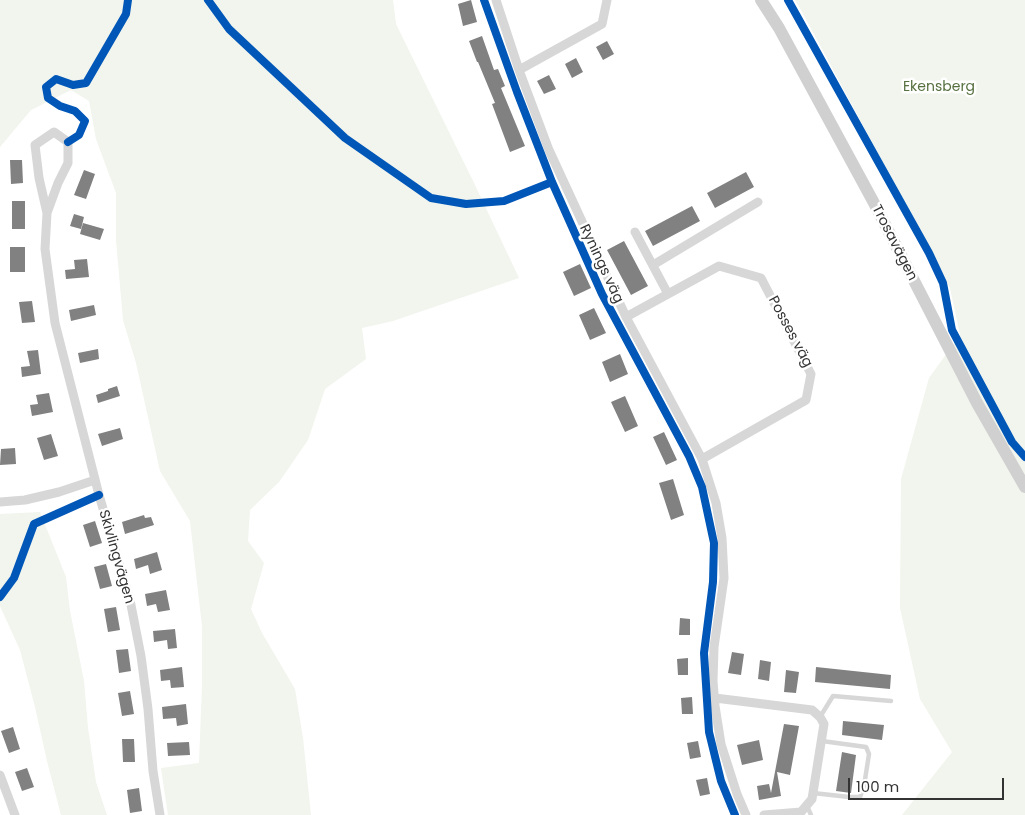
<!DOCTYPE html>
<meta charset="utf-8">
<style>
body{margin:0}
#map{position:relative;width:1025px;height:815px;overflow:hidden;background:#fff;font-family:Poppins,sans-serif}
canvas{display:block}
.scale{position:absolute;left:848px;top:778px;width:156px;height:22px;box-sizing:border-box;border:2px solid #333;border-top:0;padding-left:6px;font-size:15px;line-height:18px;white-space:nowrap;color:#333;-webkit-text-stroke:4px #fff;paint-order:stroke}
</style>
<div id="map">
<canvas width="1025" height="815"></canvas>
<div class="scale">100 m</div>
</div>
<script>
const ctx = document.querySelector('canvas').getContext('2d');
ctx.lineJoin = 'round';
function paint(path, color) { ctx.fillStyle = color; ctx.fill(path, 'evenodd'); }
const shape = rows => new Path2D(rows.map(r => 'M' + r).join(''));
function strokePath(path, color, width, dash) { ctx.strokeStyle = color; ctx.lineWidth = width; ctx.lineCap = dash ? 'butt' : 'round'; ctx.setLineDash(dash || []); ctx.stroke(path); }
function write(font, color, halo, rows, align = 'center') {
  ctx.font = font + ' Poppins,sans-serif'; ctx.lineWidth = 5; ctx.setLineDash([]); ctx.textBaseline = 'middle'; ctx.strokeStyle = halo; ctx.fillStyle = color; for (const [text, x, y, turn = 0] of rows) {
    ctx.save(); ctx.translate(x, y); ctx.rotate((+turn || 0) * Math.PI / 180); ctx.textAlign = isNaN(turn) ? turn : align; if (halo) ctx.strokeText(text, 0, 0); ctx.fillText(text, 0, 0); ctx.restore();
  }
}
paint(shape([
 [0,0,393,0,396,24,474,183,519,278,393,321,362,328,366,359,325,389,308,440,279,482,250,510,248,541,264,563,251,609,262,633,295,689,303,738,311,815,168,815,161,768,199,763,202,686,202,626,190,521,160,471,136,363,123,320,116,240,116,193,96,139,89,101,71,90,31,110,0,147],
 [795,0,1025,0,1025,815,902,815,952,752,920,699,900,608,901,479,929,378,960,335,950,288,801,10],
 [40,512,66,577,70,611,84,681,88,728,96,782,107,815,61,815,47,761,35,707,20,650,0,606,0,514]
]), '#f1f5ed');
paint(shape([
 [471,0,477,22,463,26,458,4],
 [482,36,494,70,498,69,505,86,501,88,525,146,510,152,492,104,495,103,478,62,477,62,469,41],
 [607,41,614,54,603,60,596,47],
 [576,58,583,72,572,78,565,64],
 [549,75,556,89,544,94,537,81],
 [10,160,22,160,23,183,11,184],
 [84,170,95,174,86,199,74,195],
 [746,172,754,187,715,208,707,193],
 [12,201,25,201,25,229,12,229],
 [692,206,700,221,653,246,645,231],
 [74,214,84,217,81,229,70,226],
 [83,223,104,229,100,240,80,234],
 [624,241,648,286,631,295,607,250],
 [10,247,25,247,25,272,10,272],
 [87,259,89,277,66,279,65,270,75,269,74,260],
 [580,264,591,288,574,296,563,272],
 [32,301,35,322,22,323,19,302],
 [94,305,96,315,71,321,69,310],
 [594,308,606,333,590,340,579,315],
 [98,349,99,359,80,363,78,353],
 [38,350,41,374,22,377,21,367,30,366,27,351],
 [620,354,628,374,610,382,602,362],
 [117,386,120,396,98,403,96,395,108,391,108,389],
 [49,393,53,412,32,416,30,405,38,404,36,395],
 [625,396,638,426,625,432,611,402],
 [120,428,123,439,102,446,98,434],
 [664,432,677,460,666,465,653,437],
 [51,434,58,456,44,460,37,438],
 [15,448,16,464,0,465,1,449],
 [673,479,684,515,671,520,659,483],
 [144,515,145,518,151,517,154,525,125,534,122,522],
 [95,521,102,543,90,547,83,525],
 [157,552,162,570,150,574,148,565,136,569,134,559],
 [106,564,112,586,100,589,94,567],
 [166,590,170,610,158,612,156,604,147,606,145,594],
 [116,607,120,630,108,632,104,609],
 [680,618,690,619,690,635,679,635],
 [175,629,177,648,168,649,167,640,154,642,153,631],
 [128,649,131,671,119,673,116,650],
 [732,652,744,654,741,675,728,673],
 [688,658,688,675,678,675,677,659],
 [760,660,771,662,769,681,758,679],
 [182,667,184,687,171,688,170,680,161,681,160,670],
 [816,667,891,675,890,689,815,682],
 [786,670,799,672,796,693,784,692],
 [130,691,134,714,122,716,118,693],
 [692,697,693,714,682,714,681,698],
 [186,704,188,724,177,726,176,718,163,719,162,707],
 [843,721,884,725,882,740,842,735],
 [784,724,799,726,790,775,777,772,781,796,759,800,757,786,769,784,771,793],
 [13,727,20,749,9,753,1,731],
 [122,739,134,739,135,762,123,762],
 [759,740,763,760,742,765,737,745],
 [698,741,701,757,690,759,687,743],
 [189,742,190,755,168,756,167,743],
 [842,752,856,755,851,793,836,791],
 [27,768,34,787,22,791,15,772],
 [707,778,710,794,700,796,696,780],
 [139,788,142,811,130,813,127,790]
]), '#818181');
strokePath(shape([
 [820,717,833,696,891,701],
 [813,793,849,797,860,797,864,786,869,754,866,747,822,741],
 [807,806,811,815]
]), '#d7d7d7', 4.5);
strokePath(shape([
 [496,0,519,70,549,150,626,317,702,459,716,503,722,538,724,578,714,647,713,681,715,706,721,744,737,794,746,815],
 [519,70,602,24,607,0],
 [47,213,58,183,68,163,68,142,54,132,35,145,39,178,47,213,45,249,55,323,99,495,130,600,141,656,148,709,153,771,160,815],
 [635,232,668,294],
 [653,265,758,202],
 [626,317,719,266,761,278,811,374,806,400,702,459],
 [0,502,25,500,59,492,95,480],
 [715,698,812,710,820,717,824,724,812,799,801,812,764,815],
 [0,775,15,815]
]), '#d7d7d7', 9);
strokePath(shape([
 [761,0,779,28,874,203,977,403,1025,487]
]), '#d0d0d0', 12);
strokePath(shape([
 [208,0,229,29,345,138,431,198,466,204,504,201,552,182],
 [484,0,517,92,552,182,602,294,689,456,702,487,714,543,713,582,704,653,709,732,721,781,735,815],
 [788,0,929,253,943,283,952,330,1012,442,1025,457],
 [68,142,79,135,85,121,75,111,60,106,48,98,46,87,56,79,73,85,86,83,126,14,128,0],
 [0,597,14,578,34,524,99,495]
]), '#0057b8', 8);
write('14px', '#56703f', '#fff', [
 ["Ekensberg",939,87]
]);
write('14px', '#333', '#fff', [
 ["Trosavägen",894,243,63],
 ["Rynings väg",601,264,65],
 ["Posses väg",790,332,62],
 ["Skivlingvägen",116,557,74]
]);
</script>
